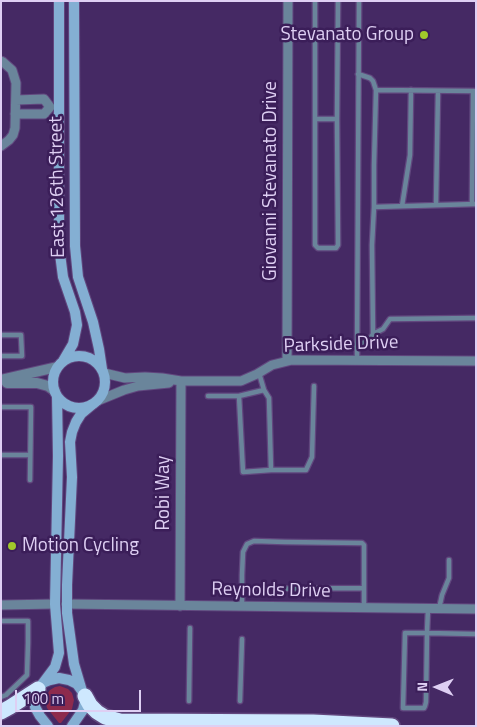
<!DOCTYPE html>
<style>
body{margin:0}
#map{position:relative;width:477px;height:727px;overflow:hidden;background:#452964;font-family:"Titillium Web",sans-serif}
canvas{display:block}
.frame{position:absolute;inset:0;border:2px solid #decff3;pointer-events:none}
.north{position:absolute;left:412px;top:662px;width:50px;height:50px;-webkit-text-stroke:4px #3b1e59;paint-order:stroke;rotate:271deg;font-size:14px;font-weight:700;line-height:20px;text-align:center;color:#decff3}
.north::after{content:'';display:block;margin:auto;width:18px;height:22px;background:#decff3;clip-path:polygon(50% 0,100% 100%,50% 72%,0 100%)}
.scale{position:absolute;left:15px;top:690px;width:126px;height:22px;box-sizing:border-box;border:2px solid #decff3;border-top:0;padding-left:6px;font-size:15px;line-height:18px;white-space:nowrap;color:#decff3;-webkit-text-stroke:4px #3b1e59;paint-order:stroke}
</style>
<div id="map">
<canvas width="477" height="727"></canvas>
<div class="frame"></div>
<div class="north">N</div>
<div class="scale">100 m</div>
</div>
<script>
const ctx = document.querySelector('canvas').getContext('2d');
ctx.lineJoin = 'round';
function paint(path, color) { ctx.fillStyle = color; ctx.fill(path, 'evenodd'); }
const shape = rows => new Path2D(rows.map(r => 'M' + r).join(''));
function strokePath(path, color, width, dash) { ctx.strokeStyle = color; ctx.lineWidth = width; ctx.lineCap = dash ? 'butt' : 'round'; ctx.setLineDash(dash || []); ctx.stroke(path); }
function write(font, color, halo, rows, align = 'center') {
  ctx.font = font + ' "Titillium Web",sans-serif'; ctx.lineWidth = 5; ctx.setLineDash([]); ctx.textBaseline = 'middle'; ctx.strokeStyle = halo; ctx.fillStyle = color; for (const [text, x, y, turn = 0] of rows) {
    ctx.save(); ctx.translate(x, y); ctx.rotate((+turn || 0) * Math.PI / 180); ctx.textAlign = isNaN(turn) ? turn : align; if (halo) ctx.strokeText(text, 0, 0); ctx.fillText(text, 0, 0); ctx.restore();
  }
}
paint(shape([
 [60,686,68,689,72,693,74,700,72,709,61,723,59,723,47,708,45,700,46,696,50,690,55,687]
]), '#8d2b4d');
const service = shape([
 [315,1,315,245,318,248,336,248,338,245,337,119,338,1],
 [376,90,474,91],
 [315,119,337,119],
 [472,204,473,91],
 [436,205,438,91],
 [402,206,410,155,411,90],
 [374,207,476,204],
 [373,334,383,329,390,319,476,318],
 [1,335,21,335,22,356,1,356],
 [357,347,370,339,373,334,372,245,374,207,374,165,376,90,373,81,370,78,358,74],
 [357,360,359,1],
 [264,390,269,398,271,470,306,470,312,457,314,386],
 [208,396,239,396,264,390,259,373],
 [239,396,243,472,271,470],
 [1,407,31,407,30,480],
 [1,455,30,455],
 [242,589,364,588],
 [242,606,242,575,243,552,247,544,254,541,285,542,362,543,364,545,364,608],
 [428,609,427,633,476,634],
 [439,609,442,595,449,578,449,560],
 [1,621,28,621,28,643,27,675,6,695,1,697],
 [405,633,427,633,426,702,425,706,424,708,403,708,405,633],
 [189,701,190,628],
 [240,701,242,639]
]);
const minor = shape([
 [1,61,3,62,12,70,16,83,15,128,13,135,9,140,1,146],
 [16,100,44,99,50,107],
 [15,114,44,114,50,107],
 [287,361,288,1],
 [104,373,125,378,145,377,162,378,181,381,241,381,257,374,272,365,292,360,476,361],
 [97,401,124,390,138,386,169,383],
 [66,604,476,609],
 [1,605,55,604],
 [180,606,181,381]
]);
const tertiary = shape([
 [1,380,57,367],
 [7,383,37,383,48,386,55,391]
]);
const secondary = shape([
 [59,1,59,246,63,277,75,312,77,325,73,344,63,361],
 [74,1,75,246,78,277,93,322,99,349,102,369],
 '53 382a26 26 0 1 1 52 0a26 26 0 1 1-52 0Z',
 [43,683,55,667,59,653,55,604,58,456,57,396],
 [82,691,74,664,67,613,67,585,72,477,70,442,72,432,76,422,81,414,93,404],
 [48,726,40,716,35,707,35,700,36,694,38,689,43,683,50,680,59,678,69,680,77,684,82,691,85,696,85,702,83,710,72,726]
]);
const motorway = shape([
 [85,696,90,705,97,712,105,717,120,721,313,722,392,726],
 [1,712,10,707,38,689]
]);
strokePath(service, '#61477e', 7);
strokePath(minor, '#61477e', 11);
strokePath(tertiary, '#61477e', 12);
strokePath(secondary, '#61477e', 12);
strokePath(motorway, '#61477e', 18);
strokePath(service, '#6a859b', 4.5);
strokePath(minor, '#6a859b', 9);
strokePath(tertiary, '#6a859b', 10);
strokePath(secondary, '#84afd3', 10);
strokePath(motorway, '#cee8fe', 15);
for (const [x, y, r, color] of [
 [424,35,5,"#a1c92a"],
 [12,546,5,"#a1c92a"]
]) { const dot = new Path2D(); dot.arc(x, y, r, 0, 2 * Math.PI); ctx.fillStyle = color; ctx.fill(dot); strokePath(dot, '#3b1e59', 2); }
write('19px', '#decff3', '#3b1e59', [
 ["Stevanato Group",414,35],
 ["Motion Cycling",22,546,"left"]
], 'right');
write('19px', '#decff3', '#3b1e59', [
 ["Giovanni Stevanato Drive",271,181,-90],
 ["East 126th Street",58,187,-91],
 ["Parkside Drive",341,345,-2],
 ["Robi Way",164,493,-90],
 ["Reynolds Drive",271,591,1]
]);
</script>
